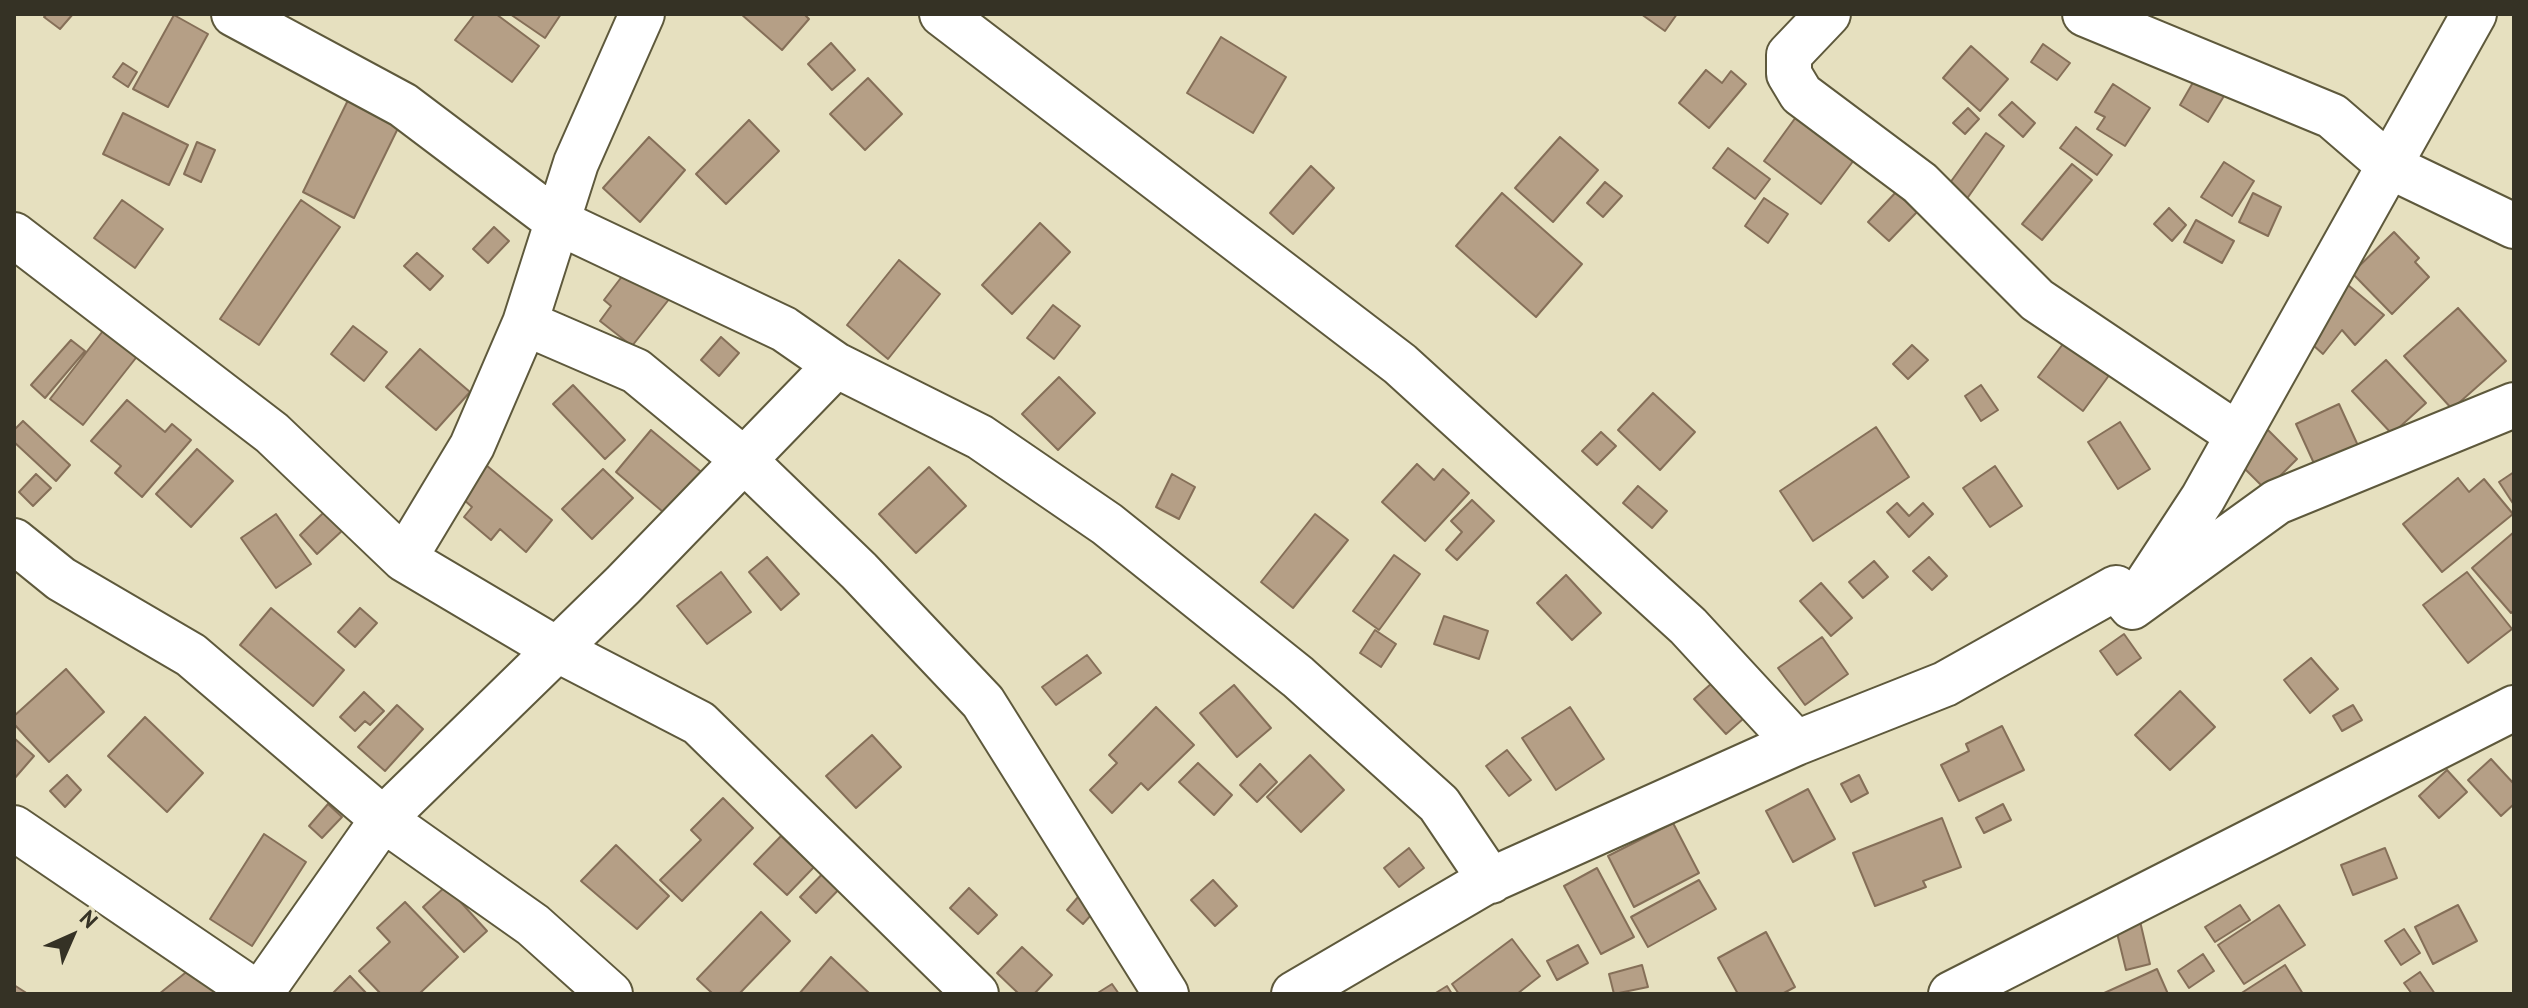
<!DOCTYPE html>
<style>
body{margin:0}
#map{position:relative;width:2528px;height:1008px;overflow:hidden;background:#e6e0bf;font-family:"PT Sans",sans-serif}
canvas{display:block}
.frame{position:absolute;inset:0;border:16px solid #353225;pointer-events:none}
.north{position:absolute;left:32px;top:896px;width:80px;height:80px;-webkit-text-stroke:6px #e6e0bf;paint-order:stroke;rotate:45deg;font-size:22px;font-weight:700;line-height:32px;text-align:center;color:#353225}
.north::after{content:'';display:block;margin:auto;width:28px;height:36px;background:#353225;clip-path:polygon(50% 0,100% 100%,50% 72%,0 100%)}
</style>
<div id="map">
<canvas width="2528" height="1008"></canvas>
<div class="frame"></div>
<div class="north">N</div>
</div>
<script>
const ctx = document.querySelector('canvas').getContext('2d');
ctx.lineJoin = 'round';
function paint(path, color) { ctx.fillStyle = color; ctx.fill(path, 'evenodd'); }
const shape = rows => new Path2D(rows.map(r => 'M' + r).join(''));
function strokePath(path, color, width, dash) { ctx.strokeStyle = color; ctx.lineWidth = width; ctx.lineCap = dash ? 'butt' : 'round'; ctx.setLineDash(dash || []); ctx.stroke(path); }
const building = shape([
 [47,14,73,14,60,29,44,17,47,14],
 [475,14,496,14,539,46,512,82,455,40,475,14],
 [510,14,561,14,545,38,510,14],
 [741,14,804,14,809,19,782,50,741,14],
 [1641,14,1677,14,1665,31,1641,14],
 [174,15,208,34,168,107,133,89,174,15],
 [1221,37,1286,77,1253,133,1187,93,1221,37],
 [831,43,855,70,832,90,808,64,831,43],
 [2043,44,2070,63,2057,80,2031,62,2043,44],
 [1971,46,2008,79,1980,111,1943,78,1971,46],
 [123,63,137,72,128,87,113,77,123,63],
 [1706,70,1722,83,1731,71,1746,84,1709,128,1679,103,1706,70],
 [868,78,902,114,865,150,830,114,868,78],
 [2195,79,2224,96,2208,122,2180,105,2195,79],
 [2113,84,2150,108,2125,146,2097,129,2105,117,2095,112,2113,84],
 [352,92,403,118,354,218,303,192,352,92],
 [2012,102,2035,123,2023,137,1999,115,2012,102],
 [1968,108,1979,119,1965,134,1953,123,1968,108],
 [123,113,188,145,169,185,103,154,123,113],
 [1796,117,1854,160,1821,204,1764,161,1796,117],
 [749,120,779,151,726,204,696,174,749,120],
 [2076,127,2112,155,2097,175,2060,148,2076,127],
 [1986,133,2004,146,1966,200,1947,187,1986,133],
 [649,137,685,170,640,222,603,188,649,137],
 [1560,137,1598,170,1553,222,1515,188,1560,137],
 [197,142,215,150,201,182,184,174,197,142],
 [1728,148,1770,179,1755,199,1713,168,1728,148],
 [2224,162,2254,181,2232,216,2201,197,2224,162],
 [2072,164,2092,180,2042,240,2022,224,2072,164],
 [1311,166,1334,188,1293,234,1270,213,1311,166],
 [1605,182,1622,196,1603,217,1587,203,1605,182],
 [1896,192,1917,212,1889,241,1868,222,1896,192],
 [1502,193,1582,264,1536,317,1456,246,1502,193],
 [2253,193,2281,207,2268,236,2239,222,2253,193],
 [1764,198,1788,214,1768,243,1745,226,1764,198],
 [122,200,163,229,135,268,94,238,122,200],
 [301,200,340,227,259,345,220,319,301,200],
 [2169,208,2186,225,2172,241,2154,224,2169,208],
 [2196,220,2234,241,2222,263,2184,242,2196,220],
 [1040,223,1070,252,1012,314,982,285,1040,223],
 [494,227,509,241,488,263,473,249,494,227],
 [2394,232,2419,258,2415,262,2429,277,2392,314,2352,273,2394,232],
 [417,253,443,276,430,290,404,266,417,253],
 [899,260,940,294,888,359,847,325,899,260],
 [630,266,670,298,632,346,600,321,611,306,604,300,630,266],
 [2330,270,2384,315,2355,345,2342,330,2323,354,2295,329,2330,270],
 [1053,305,1080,326,1054,359,1027,338,1053,305],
 [2458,308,2506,361,2452,409,2404,356,2458,308],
 [353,326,387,352,364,381,331,354,353,326],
 [106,327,139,354,83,425,50,399,106,327],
 [2072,332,2121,359,2083,411,2038,377,2072,332],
 [721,337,739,353,719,376,701,360,721,337],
 [71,340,85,351,45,398,31,385,71,340],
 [1912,345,1928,360,1908,379,1893,364,1912,345],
 [420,349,470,392,436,430,386,387,420,349],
 [2386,360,2426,403,2392,434,2352,391,2386,360],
 [1059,377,1095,413,1058,450,1022,414,1059,377],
 [573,385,625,440,605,459,553,404,573,385],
 [1981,385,1998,410,1981,421,1965,396,1981,385],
 [1653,393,1695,432,1660,470,1618,430,1653,393],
 [127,400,165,432,172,424,191,440,142,497,115,473,121,466,91,441,127,400],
 [2339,404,2360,450,2317,470,2296,424,2339,404],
 [2258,420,2297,459,2266,490,2227,451,2258,420],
 [23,421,70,465,56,481,14,442,14,430,23,421],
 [2120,422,2150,469,2118,489,2088,442,2120,422],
 [1876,427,1909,477,1813,541,1780,491,1876,427],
 [651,430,712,481,676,523,616,472,651,430],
 [1601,432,1616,446,1597,465,1582,451,1601,432],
 [197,449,233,481,191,527,156,494,197,449],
 [480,460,552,520,526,552,500,529,491,540,464,517,472,507,454,491,480,460],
 [1417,464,1434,480,1443,469,1469,493,1425,541,1382,502,1417,464],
 [1995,466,2022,506,1990,527,1963,488,1995,466],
 [929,467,966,506,916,553,879,514,929,467],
 [603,469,633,498,592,539,562,509,603,469],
 [2514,472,2514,505,2499,482,2514,472],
 [36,474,51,488,33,506,19,492,36,474],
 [1172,474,1195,487,1179,519,1156,507,1172,474],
 [2458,478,2469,492,2484,479,2513,514,2442,572,2403,524,2458,478],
 [1638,486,1667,511,1652,528,1623,503,1638,486],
 [340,497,358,516,317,554,300,535,340,497],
 [1472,500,1494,521,1457,560,1446,550,1462,532,1451,521,1472,500],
 [1897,503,1909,516,1923,503,1933,514,1909,537,1887,512,1897,503],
 [276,514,311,564,276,588,241,538,276,514],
 [1315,514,1348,540,1293,608,1261,582,1315,514],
 [2514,532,2514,610,2511,613,2472,568,2514,532],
 [1394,555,1420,574,1379,630,1353,611,1394,555],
 [767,557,799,594,781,610,749,572,767,557],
 [1929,557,1947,576,1932,590,1913,571,1929,557],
 [1874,561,1888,577,1863,598,1849,582,1874,561],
 [721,572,751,612,707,644,677,606,721,572],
 [2467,572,2512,629,2468,663,2423,605,2467,572],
 [1566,575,1601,613,1572,640,1537,603,1566,575],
 [1821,583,1852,618,1831,636,1800,601,1821,583],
 [271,608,344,670,313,706,240,645,271,608],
 [360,608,377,623,355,647,338,632,360,608],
 [1444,616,1488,631,1479,659,1434,644,1444,616],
 [1375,630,1396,644,1381,667,1360,653,1375,630],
 [2124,634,2141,658,2117,675,2100,651,2124,634],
 [1822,637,1848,674,1805,705,1778,668,1822,637],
 [1087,655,1101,673,1056,705,1042,687,1087,655],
 [2311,658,2338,689,2310,713,2284,680,2311,658],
 [66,669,104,712,49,762,14,724,14,716,66,669],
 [1721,675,1752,711,1726,734,1694,699,1721,675],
 [1234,685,1271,728,1237,757,1200,713,1234,685],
 [2180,691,2215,727,2170,770,2135,735,2180,691],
 [364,692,384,711,370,725,365,721,355,731,340,717,364,692],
 [397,705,423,729,385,771,358,747,397,705],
 [2353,705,2362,720,2342,731,2333,716,2353,705],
 [1156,707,1194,745,1148,790,1141,783,1112,813,1090,790,1117,763,1109,755,1156,707],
 [1570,707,1604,759,1556,790,1522,738,1570,707],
 [145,717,203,773,167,812,108,756,145,717],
 [2002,726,2024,770,1959,801,1941,765,1969,751,1966,744,2002,726],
 [872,735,901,767,856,808,826,776,872,735],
 [14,738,34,756,14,779,14,738],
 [1507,750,1531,780,1509,796,1486,766,1507,750],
 [1310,755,1344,790,1301,832,1267,797,1310,755],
 [2491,759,2514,784,2514,804,2501,816,2468,780,2491,759],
 [1198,763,1232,795,1214,815,1179,782,1198,763],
 [1260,764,1277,782,1257,802,1240,785,1260,764],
 [2447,770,2467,792,2439,818,2419,796,2447,770],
 [67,775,81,790,65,807,50,791,67,775],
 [1859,775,1868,793,1851,802,1841,784,1859,775],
 [1808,789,1835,839,1793,862,1766,811,1808,789],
 [723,798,753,828,682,901,660,880,701,840,691,830,723,798],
 [328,804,342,817,322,838,309,826,328,804],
 [2003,804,2011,820,1984,833,1976,818,2003,804],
 [1942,818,1961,867,1923,881,1926,887,1875,906,1853,853,1942,818],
 [1673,823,1699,873,1634,907,1608,856,1673,823],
 [264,834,306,862,252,946,210,919,264,834],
 [781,836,814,867,787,895,754,864,781,836],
 [616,845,669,896,637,929,581,881,616,845],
 [1409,848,1424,868,1399,887,1384,868,1409,848],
 [2385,848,2397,878,2353,895,2341,865,2385,848],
 [831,865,847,881,816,913,800,897,831,865],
 [1597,868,1634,937,1601,954,1564,886,1597,868],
 [1213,880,1237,906,1215,926,1191,900,1213,880],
 [1699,880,1716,909,1648,947,1631,917,1699,880],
 [446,886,487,931,464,952,423,907,446,886],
 [969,888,997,915,978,934,950,908,969,888],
 [1084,890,1100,905,1083,924,1067,910,1084,890],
 [405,902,458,957,419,994,381,994,359,971,390,942,377,928,405,902],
 [2136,904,2150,964,2126,970,2117,933,2124,931,2119,908,2136,904],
 [2240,905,2250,920,2215,942,2205,927,2240,905],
 [2279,905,2305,945,2244,984,2218,945,2279,905],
 [2458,905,2477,941,2433,964,2415,927,2458,905],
 [761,912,790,941,739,994,713,994,697,979,761,912],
 [2404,929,2420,953,2401,965,2385,941,2404,929],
 [1766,932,1795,987,1782,994,1738,994,1718,958,1766,932],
 [1512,939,1540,976,1517,994,1459,994,1452,984,1512,939],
 [1578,945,1588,963,1557,980,1547,961,1578,945],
 [1022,947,1052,975,1034,994,1019,994,997,973,1022,947],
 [2203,954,2214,971,2189,988,2178,971,2203,954],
 [831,957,870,994,799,994,831,957],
 [195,965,219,994,159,994,195,965],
 [1642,965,1648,987,1614,994,1609,974,1642,965],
 [2285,965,2303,994,2240,994,2285,965],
 [2157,969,2168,994,2102,994,2157,969],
 [2420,972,2435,994,2412,994,2404,983,2420,972],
 [350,976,367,994,332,994,350,976],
 [1112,984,1119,994,1096,994,1112,984],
 [14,985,28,994,14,994,14,985],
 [1447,986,1452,994,1434,994,1447,986]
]);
paint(building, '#b59f86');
strokePath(building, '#856f58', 2);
const street = shape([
 [234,14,403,105,558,222,784,329,836,365,980,437,1107,524,1298,677,1439,804,1491,881],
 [942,14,1400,364,1688,626,1796,743],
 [1828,14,1789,55,1789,74,1801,94,1920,183,2037,300,2238,435],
 [2085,14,2332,116,2391,167,2514,226],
 [14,235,272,433,404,559,556,649,699,723,976,994],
 [525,323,636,371,744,460,859,571,983,702,1166,994],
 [14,541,61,579,191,655,383,819,533,925,610,994],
 [404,559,472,446,525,323,576,163,642,14],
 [2146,585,2203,498,2474,14],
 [14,828,258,994],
 [260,994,383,819,623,585,836,365],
 [1294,994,1482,884,1796,743,1945,684,2116,588,2132,607,2277,502,2514,405],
 [1951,994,2514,708]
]);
strokePath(street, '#5e593c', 48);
strokePath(street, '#fff', 44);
</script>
